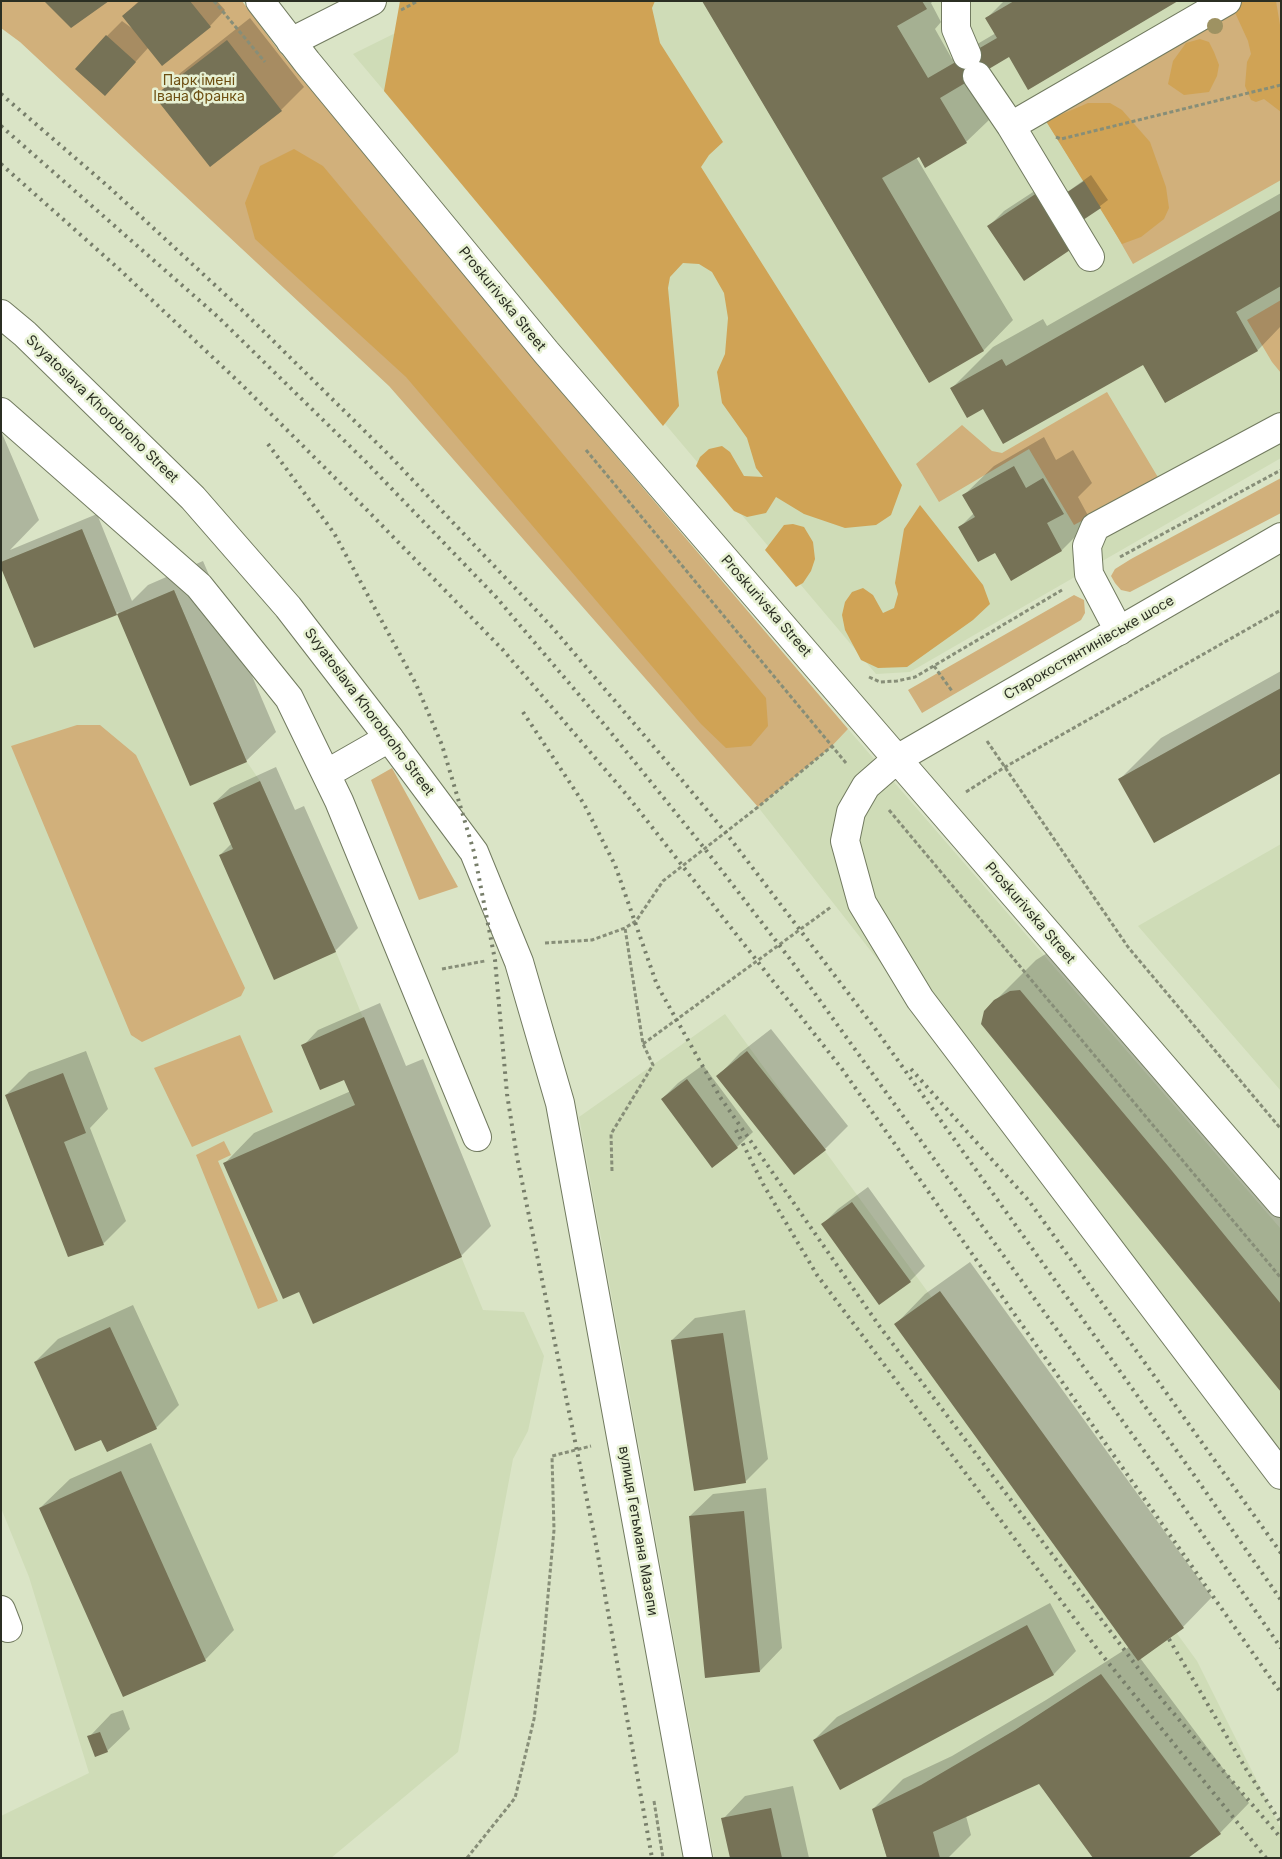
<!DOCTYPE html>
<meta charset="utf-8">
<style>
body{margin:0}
#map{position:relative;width:1282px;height:1859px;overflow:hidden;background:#dae4c6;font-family:Inter,sans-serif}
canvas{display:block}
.frame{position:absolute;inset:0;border:2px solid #2b2f23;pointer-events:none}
</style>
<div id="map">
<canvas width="1282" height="1859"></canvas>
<div class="frame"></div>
</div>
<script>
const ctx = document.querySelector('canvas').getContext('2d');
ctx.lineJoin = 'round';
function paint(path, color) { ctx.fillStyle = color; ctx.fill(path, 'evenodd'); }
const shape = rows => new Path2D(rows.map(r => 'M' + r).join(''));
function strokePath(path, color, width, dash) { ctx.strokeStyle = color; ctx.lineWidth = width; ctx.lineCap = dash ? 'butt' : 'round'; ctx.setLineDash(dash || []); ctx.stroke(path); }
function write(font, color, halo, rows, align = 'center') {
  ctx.font = font + ' Inter,sans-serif'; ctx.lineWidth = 5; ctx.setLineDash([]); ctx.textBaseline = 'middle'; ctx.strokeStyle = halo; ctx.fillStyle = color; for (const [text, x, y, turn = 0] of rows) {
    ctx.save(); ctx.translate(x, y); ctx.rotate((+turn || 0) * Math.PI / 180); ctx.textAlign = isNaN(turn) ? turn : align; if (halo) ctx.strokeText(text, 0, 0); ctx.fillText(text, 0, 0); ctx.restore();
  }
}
paint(shape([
 [460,1,1281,1,1281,458,910,672,876,674,353,54],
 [82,529,117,615,174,590,247,762,260,781,336,952,483,1310,524,1312,544,1356,528,1431,513,1459,458,1752,331,1858,1,1858,1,1816,89,1773,29,1577,1,1508,1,562],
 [848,729,1281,1229,1281,1451,961,1066,758,807,831,747],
 [1281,844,1281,1091,1138,926],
 [725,1014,1197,1661,1281,1829,1281,1858,714,1858,579,1117]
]), '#cfdcb7');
paint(shape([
 [1,1,242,1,279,51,535,361,848,729,831,747,758,807,389,386,20,42,1,28],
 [1240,1,1281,1,1281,180,1133,264,1101,208,1046,121],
 [1281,300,1281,373,1272,362,1247,320],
 [1107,392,1159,479,1074,525,1029,449,939,502,916,464,962,425,992,451,1002,453],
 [1281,478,1281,513,1130,592,1121,590,1115,583,1111,576,1115,569,1131,559],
 [1074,595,1084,600,1085,613,1081,620,922,713,908,690],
 [77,725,100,725,136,755,245,988,241,996,142,1042,131,1035,11,746],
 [392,768,458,887,419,900,371,780],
 [240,1035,273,1112,192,1147,154,1068],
 [224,1141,231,1155,218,1161,278,1301,258,1309,196,1155]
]), '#d1b07b');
paint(shape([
 [400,1,655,1,652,8,660,43,723,142,709,155,701,167,902,485,891,515,876,525,845,528,804,514,776,497,766,513,747,517,734,511,696,466,700,457,709,449,722,446,730,452,744,476,763,477,756,468,747,438,722,403,717,372,725,354,728,318,724,293,712,272,699,264,683,263,670,277,668,288,679,406,663,426,384,91],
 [1240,1,1276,1,1281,31,1281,112,1264,99,1256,102,1251,100,1245,86,1247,62,1251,54,1248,41,1232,6],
 [1200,39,1209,42,1214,52,1219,65,1217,76,1209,92,1184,95,1168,84,1173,61,1186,43],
 [1088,103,1110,103,1122,110,1150,142,1166,187,1169,208,1164,219,1141,237,1122,244,1046,121],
 [294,149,323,166,766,698,768,726,751,746,726,748,701,724,406,377,255,239,245,203,260,166],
 [920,505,983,585,990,604,973,620,907,667,878,668,861,660,845,630,842,615,845,602,852,592,863,588,873,595,883,613,894,608,898,594,895,583,904,529],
 [793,524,804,527,813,542,815,559,811,571,803,583,796,587,765,550,784,525]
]), '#d0a355');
paint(shape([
 [139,1,217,1,225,10,210,26,148,48,120,79,107,36,122,21,133,29,123,16],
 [703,1,933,1,931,3,941,22,935,29,952,59,996,33,987,18,1004,1,1175,1,1009,55,966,81,989,120,966,142,916,157,1013,320,984,350,929,382],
 [250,18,304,87,281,110,156,96,179,74],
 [1091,175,1108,200,1083,219,1091,230,1075,245,989,226,1004,211,1056,177,1066,193],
 [1281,193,1281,326,1258,350,1166,402,1144,363,984,407,952,388,993,347,1043,319,1047,326],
 [1,431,39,520,10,550,97,514,132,601,148,585,203,561,276,732,246,761,191,784,118,612,116,614,1,565],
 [1044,437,1056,460,1073,450,1092,483,1078,497,1091,521,1062,550,996,551,960,527,974,513,964,495,994,466],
 [1281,671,1281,771,1120,779,1161,738],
 [276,767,295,810,304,806,358,928,335,951,220,855,232,843,214,803,230,788],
 [1052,950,1281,1213,1281,1390,995,1001,1036,960],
 [380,1003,406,1066,423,1059,491,1226,461,1256,300,1290,225,1163,254,1133,351,1091,345,1078,303,1046,318,1030],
 [771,1029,848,1126,825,1149,718,1076,740,1053],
 [86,1051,108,1109,90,1128,126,1221,103,1244,6,1095,29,1072],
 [703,1065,753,1132,737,1147,662,1099,678,1083],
 [868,1187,925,1266,910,1281,822,1225,838,1209],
 [970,1262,1212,1597,1183,1627,1140,1658,1249,1803,1220,1833,1040,1782,966,1816,971,1835,948,1858,887,1858,873,1809,903,1779,952,1756,1046,1700,1129,1647,896,1324,925,1294],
 [133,1305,179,1405,156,1428,102,1438,35,1362,58,1339],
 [745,1310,768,1459,745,1482,672,1340,695,1318],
 [151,1443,234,1630,205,1660,40,1508,70,1479],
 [766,1488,782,1648,760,1671,690,1516,713,1494],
 [1050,1603,1076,1651,1054,1674,840,1788,814,1740,837,1717],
 [123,1710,130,1729,107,1751,89,1737,111,1714],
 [793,1786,809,1858,731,1858,723,1819,745,1796]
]), '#0003');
paint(shape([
 [44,1,109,1,71,28],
 [140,1,190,1,211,27,162,66,122,16],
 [702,1,922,1,927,9,897,26,928,78,997,38,985,18,1014,1,1178,1,1028,90,1009,57,940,98,967,143,925,168,919,157,882,178,984,351,929,383],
 [106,35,136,62,105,96,75,69],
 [227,40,282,111,210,167,154,96],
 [1084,181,1101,208,1077,224,1060,197],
 [1040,191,1076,246,1024,281,987,226],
 [1281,210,1281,286,1236,312,1258,351,1165,403,1143,365,1003,444,983,409,967,418,950,388,1002,359,1006,366],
 [1014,466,1026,488,1043,478,1064,514,1047,523,1062,551,1011,581,995,553,978,562,958,527,975,517,962,495],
 [82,529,117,615,34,648,1,568,1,562],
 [174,590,247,762,190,786,117,614],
 [1281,688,1281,773,1154,843,1118,779],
 [260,781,336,952,274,980,219,855,233,849,213,803],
 [1020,990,1168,1166,1281,1304,1281,1392,981,1024,984,1011,994,1000,1010,991],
 [364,1017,462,1257,313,1324,299,1292,283,1299,223,1163,355,1105,344,1080,320,1090,301,1045],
 [747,1051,826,1150,794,1175,716,1076],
 [63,1073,86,1133,64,1142,104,1245,68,1257,5,1095],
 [687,1079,738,1148,712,1168,661,1099],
 [852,1202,911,1282,879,1305,821,1224],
 [940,1291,1184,1628,1138,1661,894,1324],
 [110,1327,157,1429,107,1452,101,1440,75,1451,34,1362],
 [723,1333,746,1483,694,1491,671,1340],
 [121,1471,206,1661,123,1697,39,1508],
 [744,1511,760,1672,705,1678,689,1516],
 [1027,1625,1054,1675,840,1790,813,1740],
 [1101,1674,1221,1834,1188,1858,1093,1858,1039,1784,933,1832,940,1858,887,1858,872,1809,921,1785,1015,1730],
 [100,1732,108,1752,95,1757,87,1736],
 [771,1808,782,1858,730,1858,721,1818]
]), '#767256');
const minor = shape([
 [956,1,956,29,967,55],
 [291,42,372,1],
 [977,76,1011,126,1090,257],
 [1011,126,1227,1],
 [1,412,199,586,289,698,339,801,477,1137],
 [1119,631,1089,574,1087,546,1095,527,1281,427],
 [326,774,389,738],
 [1281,1203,897,759,866,786,851,812,845,841,862,903,920,999,1281,1475],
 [1,1610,8,1628]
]);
const major = shape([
 [260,1,307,62,546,352,897,759,1281,537],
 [1,314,25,334,193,498,288,607,389,738,474,852,519,962,560,1103,698,1858]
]);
strokePath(minor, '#717a5f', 30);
strokePath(major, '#717a5f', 30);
strokePath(shape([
 [214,1,265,62],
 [401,10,418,1],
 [1056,137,1061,139,1281,85],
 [586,450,846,763],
 [1120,557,1281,470],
 [934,666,952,691],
 [869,677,880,682,897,681,915,677,1062,590],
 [987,741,1128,947,1281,1129],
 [966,792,1005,767,1281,610],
 [889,810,1281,1278],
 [545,943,592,940,625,928,636,921,663,881,758,807,831,747],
 [442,969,485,961],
 [643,1044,831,907],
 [612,1171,611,1134,653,1065,643,1044,625,928],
 [654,1801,663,1858],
 [467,1858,515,1798,534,1719,543,1650,554,1530,552,1456,591,1446]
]), '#878e78', 3, [4, 2.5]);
strokePath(minor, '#fff', 28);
strokePath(major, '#fff', 28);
strokePath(shape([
 [1,94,110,188,243,311,389,455,551,626,672,768,726,833,874,1027,1194,1475,1281,1600],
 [1,126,217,316,366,462,496,597,608,729,705,849,790,959,1165,1480,1281,1648],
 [1,164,119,269,241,384,366,509,503,650,626,794,842,1069,1281,1693],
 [268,444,334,533,416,684,442,745,474,852,495,960,507,1094,517,1157,595,1539,652,1858],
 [523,712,584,804,615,865,657,985,720,1097,880,1327,1163,1701,1281,1838],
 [911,1069,1029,1201,1281,1553],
 [736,1130,763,1184,817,1275,1098,1650,1266,1858],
 [1169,1639,1246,1769,1281,1823]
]), '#777e6a', 4, [2.5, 5]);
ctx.fillStyle = '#9e9262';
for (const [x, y] of [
 [1215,26]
]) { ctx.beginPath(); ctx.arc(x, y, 8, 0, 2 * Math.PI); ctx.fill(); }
write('14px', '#6d4e11', '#e7f1d3', [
 ["Парк імені",199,81],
 ["Івана Франка",199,97]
]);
write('14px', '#2b2f23', '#e7f1d3', [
 ["Proskurivska Street",502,299,51],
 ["Svyatoslava Khorobroho Street",102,409,44],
 ["Proskurivska Street",766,606,49],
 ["Старокостянтинівське шосе",1089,648,-30],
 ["Svyatoslava Khorobroho Street",369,712,53],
 ["Proskurivska Street",1030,913,49],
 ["вулиця Гетьмана Мазепи",638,1531,80]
]);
</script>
